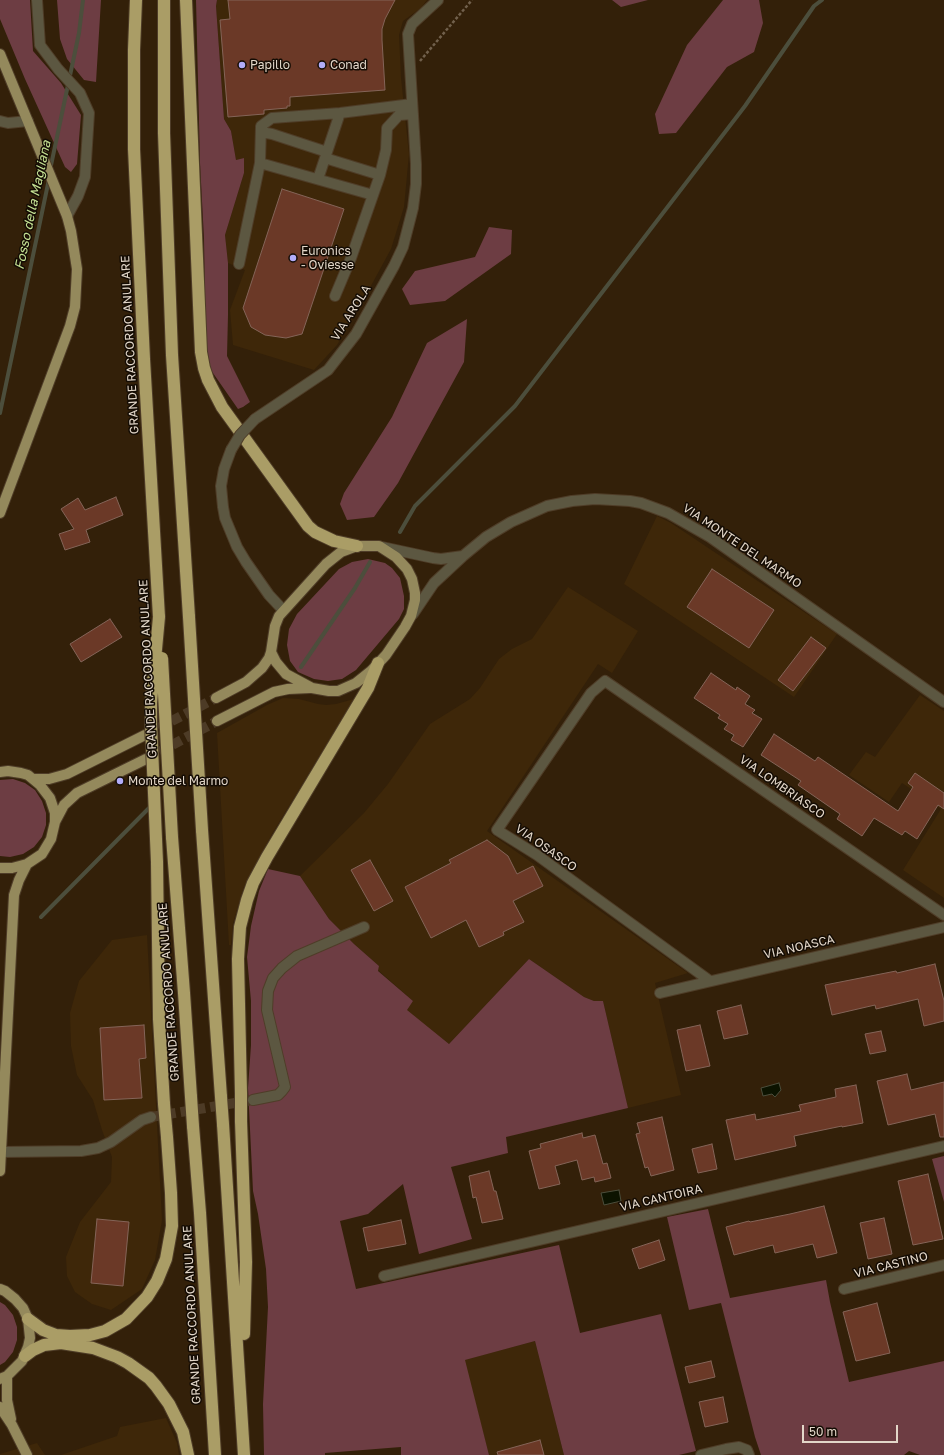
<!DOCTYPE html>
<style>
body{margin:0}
#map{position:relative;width:944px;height:1455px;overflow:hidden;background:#332009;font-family:"Golos Text",sans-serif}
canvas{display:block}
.scale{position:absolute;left:802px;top:1425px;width:96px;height:18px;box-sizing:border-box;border:2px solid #e3d7c9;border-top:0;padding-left:5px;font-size:12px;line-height:14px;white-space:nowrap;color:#e3d7c9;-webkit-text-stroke:3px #140c04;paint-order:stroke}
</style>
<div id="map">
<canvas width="944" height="1455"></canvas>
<div class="scale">50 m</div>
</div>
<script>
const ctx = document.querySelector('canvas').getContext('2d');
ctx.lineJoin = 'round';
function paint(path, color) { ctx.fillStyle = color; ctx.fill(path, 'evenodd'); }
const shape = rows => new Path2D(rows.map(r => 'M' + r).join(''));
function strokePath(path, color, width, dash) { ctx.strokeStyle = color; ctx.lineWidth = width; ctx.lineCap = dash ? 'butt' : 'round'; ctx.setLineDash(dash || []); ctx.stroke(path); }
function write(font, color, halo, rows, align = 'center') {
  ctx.font = font + ' "Golos Text",sans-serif'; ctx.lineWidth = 3; ctx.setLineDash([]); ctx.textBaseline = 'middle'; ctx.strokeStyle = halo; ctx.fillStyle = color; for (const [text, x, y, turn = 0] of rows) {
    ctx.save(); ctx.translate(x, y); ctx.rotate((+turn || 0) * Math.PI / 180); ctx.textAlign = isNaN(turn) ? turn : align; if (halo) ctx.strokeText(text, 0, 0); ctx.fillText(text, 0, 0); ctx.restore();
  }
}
paint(shape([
 [217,0,427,0,421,8,403,21,399,35,401,78,409,154,404,207,391,249,366,295,337,345,314,370,233,345,230,310,245,270,228,263,225,235,244,173,244,158,236,160,231,131,224,119,216,6],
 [657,516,671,523,837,634,794,697,624,584],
 [568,587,638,631,612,673,598,664,487,831,688,973,655,983,681,1095,628,1108,603,1001,594,1001,584,997,529,959,449,1044,406,1010,413,1001,378,970,379,966,354,944,329,919,300,876,364,813,388,784,430,724,470,699,480,688,499,659,512,649,532,639],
 [920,695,944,711,944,898,903,870,941,809,902,783,889,802,849,775,866,752,875,757],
 [283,698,299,699,318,704,326,705,336,704,354,699,272,834,244,887,233,923,231,945,229,945,217,733,267,705],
 [147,935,162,1220,155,1260,142,1289,111,1310,92,1304,75,1292,67,1276,66,1257,80,1222,111,1182,112,1157,102,1130,93,1100,77,1075,71,1046,70,1013,79,981,112,940],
 [535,1341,564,1455,489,1455,464,1360],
 [166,1418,177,1443,179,1455,61,1455,117,1436,120,1427],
 [37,1443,45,1455,0,1455,0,1454]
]), '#3e2709');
paint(shape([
 [0,0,30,0,33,51,61,83,81,115,77,164,71,172,65,167,25,79,0,19],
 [57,0,101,0,96,82,84,80,67,59,60,39],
 [196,0,217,0,216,6,224,119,231,131,236,160,244,158,244,173,225,235,228,263,228,315,227,356,250,402,243,407,238,409,206,363,204,239,200,163],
 [612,0,648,0,621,7],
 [723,0,759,0,763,23,754,52,727,67,676,133,659,134,655,114,687,45],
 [489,227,512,230,511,254,445,301,410,305,402,289,415,271,475,257],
 [467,319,464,362,398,483,374,517,347,520,340,504,344,493,392,417,427,343],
 [368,559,385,563,392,568,400,578,404,596,404,609,399,619,356,670,342,679,328,681,314,679,298,672,290,661,287,645,289,629,297,614,339,569,352,562],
 [13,779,25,783,35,790,42,801,46,813,46,825,42,837,34,847,23,854,10,857,0,856,0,780],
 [268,869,300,876,329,919,354,944,379,966,378,971,413,1001,407,1010,449,1044,529,959,584,997,594,1001,603,1001,628,1108,506,1137,508,1153,451,1167,472,1239,419,1254,403,1184,368,1214,340,1221,356,1289,559,1245,580,1333,661,1314,696,1451,679,1455,564,1455,535,1341,465,1360,489,1455,401,1455,401,1447,325,1453,325,1455,264,1455,263,1404,268,1307,266,1269,258,1214,253,1191,248,1088,251,1045,251,1001,247,957,251,926,259,891],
 [944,1156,944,1202,932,1159],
 [708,1209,730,1298,826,1280,830,1302,849,1382,944,1361,944,1455,920,1455,909,1451,904,1455,761,1455,755,1437,721,1303,689,1310,667,1217],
 [0,1302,5,1305,13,1315,17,1327,17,1340,13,1352,5,1362,0,1365]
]), '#6d3d43');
const water = shape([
 [779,1083,781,1090,775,1097,772,1094,763,1096,761,1088,779,1083],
 [619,1190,621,1201,604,1205,601,1193,619,1190]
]);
paint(water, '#0c1300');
strokePath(water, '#4c4e3c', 1);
strokePath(shape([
 [50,170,79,33,83,0],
 [0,413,49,179],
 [400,532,415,506,515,406,745,106,814,6,822,0],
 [301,667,355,588,370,562],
 [41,917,149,808]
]), '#4c4e3c', 4);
const building = shape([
 [228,0,395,0,385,19,382,29,382,40,385,90,290,97,290,106,287,106,287,108,264,110,264,114,228,117,220,20,230,19,228,0],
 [282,189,344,209,302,334,286,338,265,335,251,327,243,308,282,189],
 [116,497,123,515,86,530,90,542,65,550,59,534,74,529,61,509,78,498,85,510,116,497],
 [712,569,774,610,749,648,687,607,712,569],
 [110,619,122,637,81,662,70,644,110,619],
 [811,637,826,648,793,691,778,680,811,637],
 [711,673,736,690,737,687,750,696,745,704,755,710,752,713,762,719,743,747,731,740,734,735,724,729,728,724,718,718,720,715,694,698,711,673],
 [774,734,815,761,818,757,898,811,913,787,908,783,915,773,944,793,944,809,938,805,917,839,905,831,902,835,874,818,862,836,837,819,840,814,798,785,801,781,761,755,774,734],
 [487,840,508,856,517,874,533,866,543,886,513,901,524,922,503,932,504,935,479,947,466,920,431,938,405,887,451,863,449,860,487,840],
 [370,860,393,901,374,911,351,870,370,860],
 [935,964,944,1001,944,1021,924,1026,918,999,876,1009,875,1005,832,1015,825,985,896,971,897,973,935,964],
 [741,1005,748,1034,724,1039,717,1011,741,1005],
 [144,1025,146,1058,139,1059,142,1098,104,1100,100,1028,144,1025],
 [700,1025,710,1066,686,1071,677,1030,700,1025],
 [881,1031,886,1051,870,1054,865,1034,881,1031],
 [907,1074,911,1090,944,1082,944,1137,940,1137,935,1114,888,1125,877,1081,907,1074],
 [856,1085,863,1123,842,1127,842,1126,794,1136,796,1146,735,1160,726,1120,755,1114,756,1120,801,1111,799,1105,836,1097,835,1089,856,1085],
 [662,1117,674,1170,651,1176,648,1167,645,1168,636,1134,640,1133,637,1123,662,1117],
 [582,1133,583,1138,595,1135,603,1164,607,1163,611,1178,595,1182,594,1177,582,1180,577,1160,555,1166,560,1184,539,1189,529,1151,541,1148,540,1144,582,1133],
 [712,1144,717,1169,698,1173,692,1149,712,1144],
 [489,1171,494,1191,496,1191,503,1219,482,1223,476,1197,473,1198,469,1176,489,1171],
 [928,1174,943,1239,913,1245,898,1181,928,1174],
 [824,1206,837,1253,817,1258,813,1244,775,1253,773,1245,734,1255,726,1227,749,1221,750,1222,790,1214,824,1206],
 [884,1218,892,1254,868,1259,860,1223,884,1218],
 [97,1219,129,1222,123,1286,91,1283,97,1219],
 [401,1220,406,1244,368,1251,363,1228,401,1220],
 [659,1240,665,1260,639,1269,632,1249,659,1240],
 [877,1303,890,1353,856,1361,843,1312,877,1303],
 [711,1361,715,1377,689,1383,685,1367,711,1361],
 [723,1397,728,1422,705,1427,699,1402,723,1397],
 [540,1440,544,1455,498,1455,497,1452,540,1440]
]);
paint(building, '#6b3927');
strokePath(building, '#846458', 1);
strokePath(shape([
 [151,1117,253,1100]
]), '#4d3b26', 10, [10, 5]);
strokePath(shape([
 [145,735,216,698],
 [146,759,217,721]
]), '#4d3b26', 10, [10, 5]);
const minor = shape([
 [37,0,40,45,58,69,80,93,89,113,85,177,78,196,67,216],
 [412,104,340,113,272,118,261,126,260,163,373,195,380,175,386,150,387,128,399,115,413,114],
 [0,121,8,123,28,121],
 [261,132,272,134,327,152],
 [325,158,380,175],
 [318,179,340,113],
 [239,264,260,163],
 [335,296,351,258,373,195],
 [255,419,328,370,356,334,394,266,403,247,413,208,416,184,416,164,408,34,412,24,438,0],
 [231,450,224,469,221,486,223,507,225,518,237,547,246,562,269,595,283,610],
 [382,547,433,558,441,559,463,556],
 [413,614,434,583,463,556,486,537,511,522,547,506,572,501,595,499,630,501,641,503,668,513,710,537,944,702],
 [710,981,537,855,497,830,591,693,605,681,944,915],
 [660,993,944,927],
 [253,1100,278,1095,282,1091,285,1087,267,1010,268,991,273,978,282,968,297,956,364,927],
 [1,1152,81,1151,98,1148,111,1142,142,1120,151,1117],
 [384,1276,944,1146],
 [844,1289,944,1265],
 [701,1455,726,1449,739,1447,747,1450,749,1455]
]);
const major = shape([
 [0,54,67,216,71,231,77,269,75,307,70,326,0,513],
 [216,698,246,682,262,668,269,658,271,652,275,626,279,616,326,564,341,552,357,546,379,546,396,557,407,569,412,579,415,593,415,600,411,616,405,627,386,655,371,671,356,683,338,691,329,691,312,688,286,674,276,662,271,652],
 [217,721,274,692,288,689,310,688],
 [0,772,8,771,21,773,28,775,40,785,50,798,55,813,55,822,51,839,42,854,27,864,12,868,0,868],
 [34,779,49,779,67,774,145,735],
 [55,822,64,805,77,793,146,759],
 [0,1171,14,895,19,880,27,864],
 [0,1289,5,1291,15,1299,23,1308,28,1319,30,1338,28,1347,22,1361,7,1376,0,1379],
 [7,1376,7,1400,11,1419],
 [0,1407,12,1425,27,1455]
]);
const highway = shape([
 [136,0,134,50,134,149,144,359,159,617],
 [164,0,164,133,172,355,189,617],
 [186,0,201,352,204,368,208,380,222,407,308,526,315,532,334,541,357,546],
 [202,830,221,1097],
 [172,837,184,993,191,1097],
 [157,862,159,1019,164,1104],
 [241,1094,238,959,240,927,247,900,253,883,267,857,368,688,378,663],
 [241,1121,246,1262,244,1334],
 [223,1124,244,1455],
 [193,1126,200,1213,215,1455],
 [28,1319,43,1330,56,1335,70,1336,90,1335,105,1331,126,1319,147,1297,157,1281,166,1259,172,1226,171,1193,167,1137],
 [25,1356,33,1350,44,1345,61,1343,93,1348,117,1357,128,1363,149,1378,156,1386,169,1404,183,1432,188,1455]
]);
strokePath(minor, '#4f3d28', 12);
strokePath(major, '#4f3d28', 12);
strokePath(highway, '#4f3d28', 14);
strokePath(shape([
 [420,61,472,0]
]), '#71604c', 2.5, [3, 2]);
strokePath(minor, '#5c5741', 10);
strokePath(major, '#94895c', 10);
strokePath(highway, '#aa9d66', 12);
const minorBridge = shape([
 [231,450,240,435,255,419]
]);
const highwayBridge = shape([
 [189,617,202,830],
 [162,658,172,837],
 [157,862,151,724,151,703,159,617],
 [241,1094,241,1121],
 [191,1097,193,1126],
 [221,1097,223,1124],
 [164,1104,167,1137]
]);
strokePath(minorBridge, '#4f3d28', 12, []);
strokePath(highwayBridge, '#4f3d28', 14, []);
strokePath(minorBridge, '#5c5741', 10);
strokePath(highwayBridge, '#aa9d66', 12);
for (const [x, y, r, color] of [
 [242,65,4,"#b3adf9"],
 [322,65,4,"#b3adf9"],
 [293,258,4,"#b3adf9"],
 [120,781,4,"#b3adf9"]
]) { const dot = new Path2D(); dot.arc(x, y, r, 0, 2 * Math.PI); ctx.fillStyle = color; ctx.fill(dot); strokePath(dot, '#140c04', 1.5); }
write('12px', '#e3d7c9', '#140c04', [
 ["Papillo",250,65],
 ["Conad",330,65],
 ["Euronics",301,251],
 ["- Oviesse",301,265],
 ["Monte del Marmo",128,781]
], 'left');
write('12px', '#e3d7c9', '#140c04', [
 ["VIA AROLA",351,313,-58],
 ["GRANDE RACCORDO ANULARE",130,345,-93],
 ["VIA MONTE DEL MARMO",742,546,34],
 ["GRANDE RACCORDO ANULARE",148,669,-93],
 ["VIA LOMBRIASCO",782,787,35],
 ["VIA OSASCO",546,848,35],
 ["VIA NOASCA",799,947,-13],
 ["GRANDE RACCORDO ANULARE",169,992,-94],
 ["VIA CANTOIRA",661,1198,-13],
 ["VIA CASTINO",891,1265,-14],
 ["GRANDE RACCORDO ANULARE",192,1315,-93]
]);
write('italic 13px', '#c6e294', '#140c04', [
 ["Fosso della Magliana",33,205,-78]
]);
</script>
